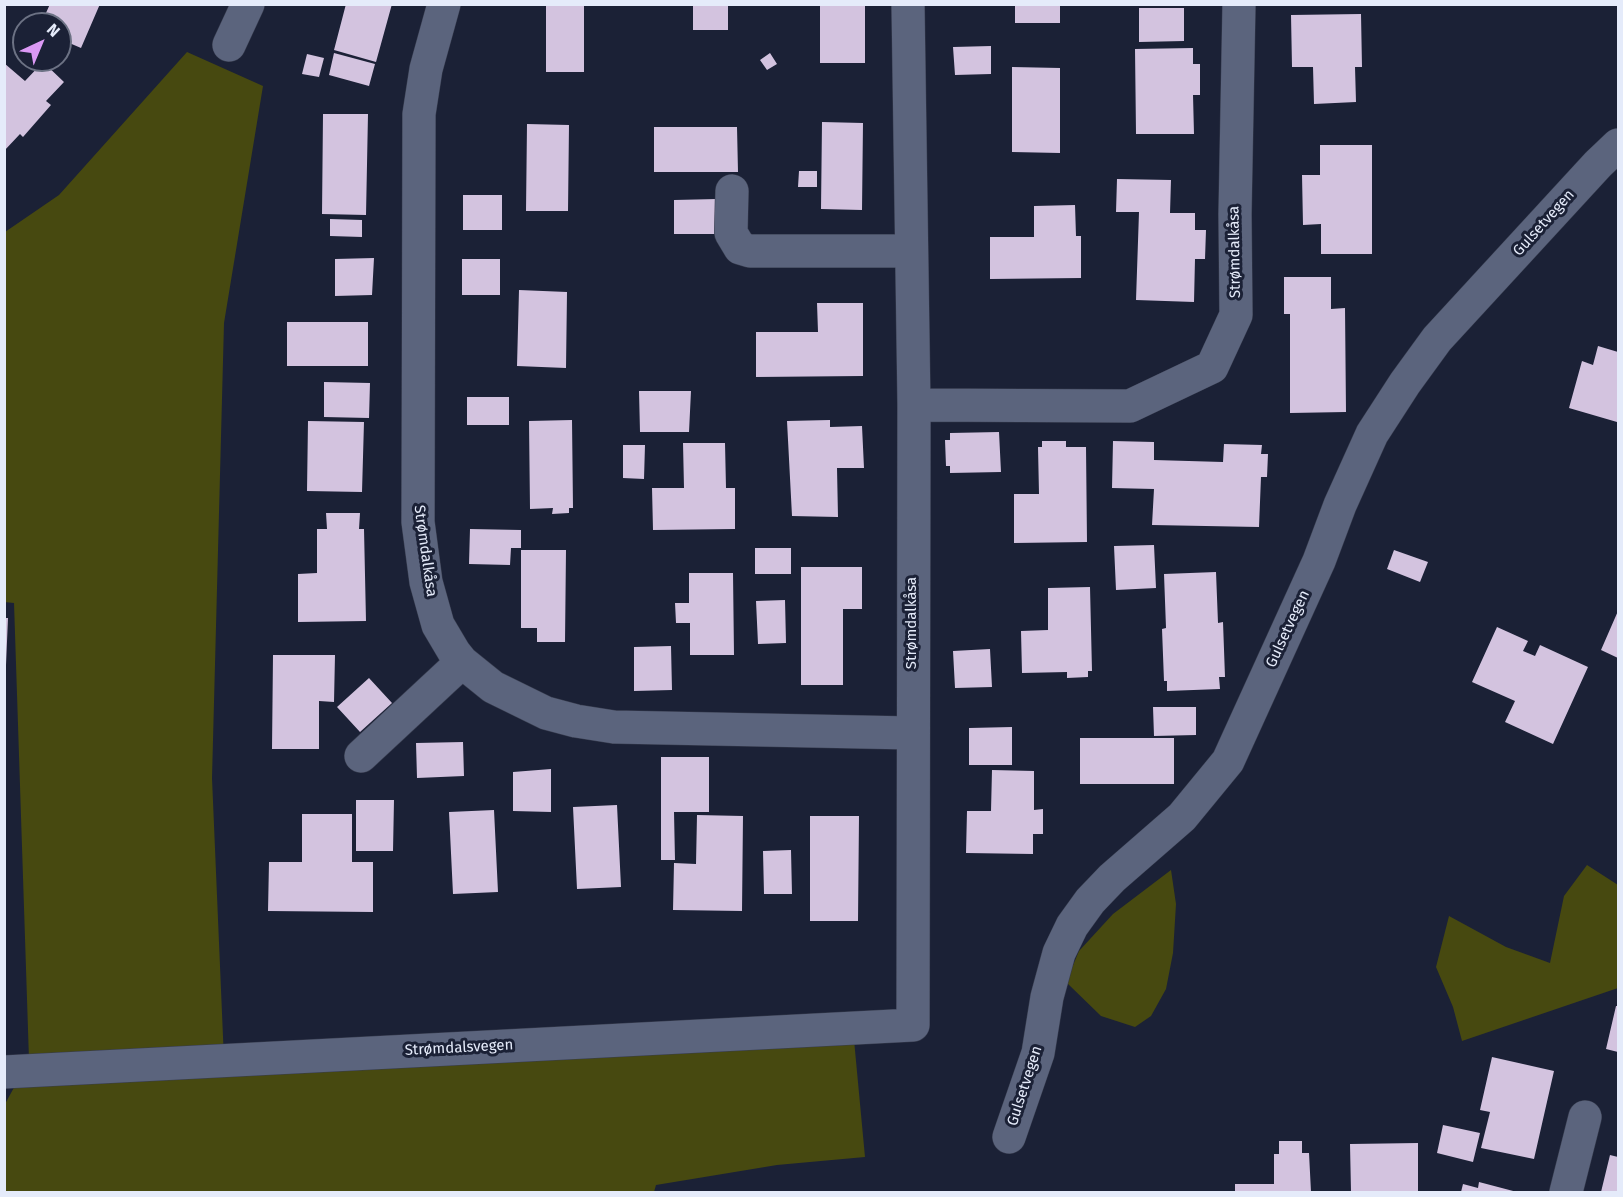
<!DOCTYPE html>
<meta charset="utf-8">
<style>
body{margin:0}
#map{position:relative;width:1623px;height:1197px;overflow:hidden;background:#1b2136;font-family:"Fira Sans",sans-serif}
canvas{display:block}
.frame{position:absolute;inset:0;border:6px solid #e5ebfa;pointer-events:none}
.north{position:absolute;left:12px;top:12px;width:60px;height:60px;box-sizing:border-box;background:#1b2136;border:2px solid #6c7284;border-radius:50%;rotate:44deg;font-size:16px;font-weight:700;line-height:24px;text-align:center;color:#e5ebfa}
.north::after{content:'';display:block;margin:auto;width:21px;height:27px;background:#db99f5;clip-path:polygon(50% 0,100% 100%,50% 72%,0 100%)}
</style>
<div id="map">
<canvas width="1623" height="1197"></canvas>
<div class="frame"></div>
<div class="north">N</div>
</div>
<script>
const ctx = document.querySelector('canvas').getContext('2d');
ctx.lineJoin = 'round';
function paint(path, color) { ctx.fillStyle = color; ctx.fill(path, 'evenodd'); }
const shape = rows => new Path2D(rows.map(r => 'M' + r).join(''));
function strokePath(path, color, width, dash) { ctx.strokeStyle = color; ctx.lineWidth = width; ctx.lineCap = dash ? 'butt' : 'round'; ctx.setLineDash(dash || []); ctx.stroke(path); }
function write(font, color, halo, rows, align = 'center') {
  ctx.font = font + ' "Fira Sans",sans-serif'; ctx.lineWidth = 6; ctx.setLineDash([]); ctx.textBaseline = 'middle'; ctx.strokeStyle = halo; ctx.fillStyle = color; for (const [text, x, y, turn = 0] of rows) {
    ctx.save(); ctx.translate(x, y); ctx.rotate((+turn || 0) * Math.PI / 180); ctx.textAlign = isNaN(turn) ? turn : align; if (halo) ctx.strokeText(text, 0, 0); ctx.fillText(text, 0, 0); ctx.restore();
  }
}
paint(shape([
 [187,52,263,86,224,323,212,778,224,1060,853,1029,865,1157,777,1165,656,1185,654,1192,5,1192,5,1104,29,1060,14,603,4,602,5,232,59,195],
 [1587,865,1618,885,1618,988,1462,1041,1453,1007,1436,967,1449,916,1506,947,1550,963,1564,896],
 [1171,870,1176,904,1173,953,1166,989,1151,1016,1135,1027,1101,1016,1066,982,1079,951,1113,914]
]), '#474910');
paint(shape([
 [50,4,100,4,81,48,60,39,60,24,41,24],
 [346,4,392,4,376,62,334,50],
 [546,4,584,4,584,72,546,72],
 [693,4,728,4,728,30,693,30],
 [820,4,865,4,865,63,820,63],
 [1015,4,1060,4,1060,23,1015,23],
 [1139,8,1184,8,1184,41,1139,42],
 [1361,14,1362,67,1355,67,1356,102,1314,104,1313,67,1292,67,1291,15],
 [991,46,991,74,955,75,953,47],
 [1193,48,1193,64,1200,64,1200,95,1193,95,1194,134,1136,134,1135,49],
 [334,53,375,64,369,86,329,75],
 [770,53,777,64,767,70,760,60],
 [307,54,324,58,319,77,302,74],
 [43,62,64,82,46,101,51,105,23,137,20,134,4,151,4,63,25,81],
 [1012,67,1060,68,1060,153,1012,152],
 [323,114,368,114,366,215,322,214],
 [822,122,863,123,862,210,821,209],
 [527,124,569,125,568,211,526,211],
 [654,127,737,127,738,172,654,172],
 [1320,145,1372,145,1372,254,1321,254,1321,224,1303,225,1302,175,1320,175],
 [799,171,817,171,817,187,798,187],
 [1117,179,1171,180,1170,213,1195,213,1195,230,1206,230,1205,259,1195,259,1194,302,1136,300,1139,212,1116,212],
 [463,195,502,195,502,230,463,230],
 [717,199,718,234,674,234,674,200],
 [1075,205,1076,236,1081,236,1081,278,990,279,990,237,1034,237,1034,206],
 [330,219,362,220,362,237,330,236],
 [374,258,372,295,335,296,335,259],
 [462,259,500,259,500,295,462,295],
 [1284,277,1331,277,1331,309,1345,308,1346,412,1290,413,1290,314,1284,314],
 [519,290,567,292,566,368,517,366],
 [817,303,863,303,863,376,756,377,756,332,818,332],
 [287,322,368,322,368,366,287,366],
 [1598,346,1618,352,1617,422,1569,408,1582,361,1593,365],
 [324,382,370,383,369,418,324,417],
 [639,391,691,391,689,432,640,432],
 [467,397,509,397,509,425,467,425],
 [572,420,573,508,569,508,569,513,552,514,553,508,530,509,529,421],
 [830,420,830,427,862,426,864,468,837,468,838,517,792,516,787,421],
 [308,421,364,422,362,492,307,491],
 [999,432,1001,472,950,473,950,466,946,466,945,440,950,440,950,433],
 [1042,441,1066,441,1066,447,1086,447,1087,542,1014,543,1014,494,1039,494,1038,447,1042,447],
 [1113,441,1154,442,1154,460,1223,462,1224,444,1262,445,1261,454,1268,454,1267,477,1261,477,1259,527,1152,525,1154,489,1112,488],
 [683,443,725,443,726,488,735,488,735,529,653,530,652,488,684,488],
 [623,445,645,445,644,479,623,478],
 [326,513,360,513,359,529,364,529,366,621,298,622,298,574,317,573,317,529,327,529],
 [470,529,521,530,521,548,511,548,510,565,469,564],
 [1154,545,1156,588,1116,590,1114,546],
 [755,548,791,548,791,574,755,574],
 [521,550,566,550,565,642,537,642,537,628,521,628],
 [1394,550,1428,562,1420,582,1387,569],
 [801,567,862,567,862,609,843,609,843,685,801,685],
 [1216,572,1218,623,1223,622,1225,677,1219,677,1220,689,1167,691,1167,681,1164,681,1162,629,1166,628,1164,574],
 [689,573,733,573,734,655,690,655,690,623,676,623,675,603,689,603],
 [1090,587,1092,671,1088,671,1088,677,1067,678,1067,672,1022,673,1021,631,1048,630,1048,588],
 [785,600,786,643,758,644,756,601],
 [1618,611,1618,658,1601,650],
 [4,618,8,618,6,665,4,665],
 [1497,627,1528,641,1523,651,1535,656,1540,645,1588,667,1553,744,1505,722,1515,701,1472,682],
 [671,646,672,690,634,691,634,647],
 [990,649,992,687,955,688,953,651],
 [273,655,335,655,334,702,319,701,319,749,272,749],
 [369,678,392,703,360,732,337,707],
 [1153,707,1196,707,1196,735,1154,736],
 [1012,727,1012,765,969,765,969,728],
 [1080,738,1174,738,1174,784,1080,784],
 [463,742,464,776,417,778,416,743],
 [661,757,709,757,709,812,674,812,675,860,661,860],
 [551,769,551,812,513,811,513,772],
 [992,770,1034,771,1034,810,1043,809,1043,834,1033,834,1033,854,966,853,967,811,991,811],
 [356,800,394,800,393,851,356,851],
 [617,805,621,887,577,889,573,807],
 [494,810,498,892,453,894,449,812],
 [302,814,352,814,352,862,373,862,373,912,268,911,269,862,302,862],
 [697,815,743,816,742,911,673,910,674,863,696,864],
 [810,816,859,816,858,921,810,921],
 [791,850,792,894,764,894,763,851],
 [1616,1006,1618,1006,1618,1052,1606,1049],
 [1492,1057,1554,1071,1534,1159,1481,1148,1490,1112,1480,1110],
 [1443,1125,1480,1133,1473,1162,1437,1153],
 [1279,1141,1302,1141,1302,1153,1309,1153,1311,1192,1235,1192,1235,1184,1274,1184,1274,1154,1279,1154],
 [1418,1143,1418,1192,1351,1192,1350,1144],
 [1610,1155,1618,1157,1618,1192,1601,1192],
 [1479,1182,1517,1192,1461,1192,1463,1184,1478,1188]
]), '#d3c3df');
const minor = shape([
 [444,4,426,69,419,114,418,522,426,582,438,625,454,652,462,662,493,687,546,713,576,721,614,727,911,733],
 [229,45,248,4],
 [732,191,731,233,740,248,750,251,911,251],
 [914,405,1130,406,1212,367,1236,315,1235,214,1239,4],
 [361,756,462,662],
 [4,1072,913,1025,914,405,908,4],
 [1009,1137,1038,1053,1047,997,1059,953,1072,926,1090,901,1112,878,1182,817,1228,761,1319,561,1340,505,1372,434,1405,383,1437,339,1598,164,1618,145],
 [1566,1192,1585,1117]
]);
strokePath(minor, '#373c4e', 34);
strokePath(minor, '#5b647d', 33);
write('15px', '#e5ebfa', '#1b2136', [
 ["Gulsetvegen",1544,223,-48],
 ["Strømdalkåsa",1235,252,-91],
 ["Strømdalkåsa",425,551,82],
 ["Strømdalkåsa",912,623,-90],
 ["Gulsetvegen",1288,629,-65],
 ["Strømdalsvegen",459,1048,-3],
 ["Gulsetvegen",1025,1086,-72]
]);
</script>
